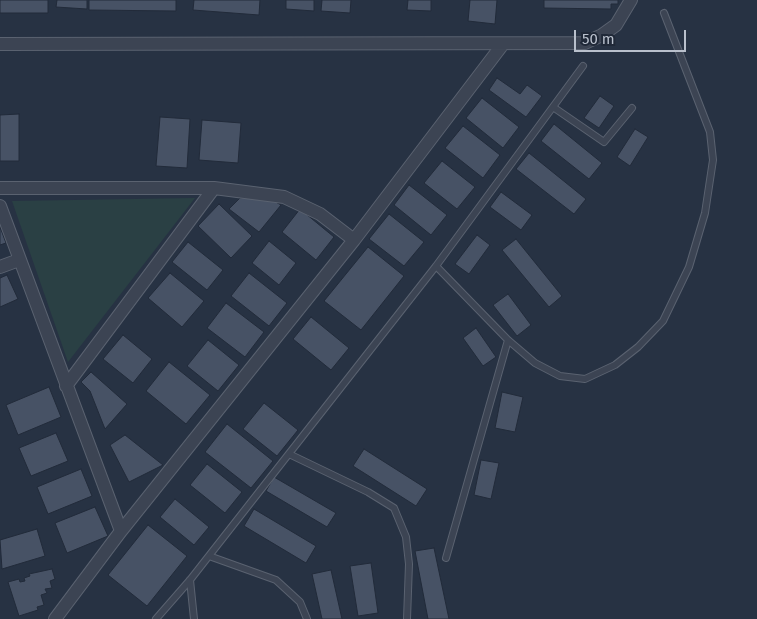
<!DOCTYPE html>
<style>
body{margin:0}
#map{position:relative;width:757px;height:619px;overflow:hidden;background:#273243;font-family:"Fira Sans",sans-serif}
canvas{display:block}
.scale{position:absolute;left:574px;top:30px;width:112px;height:22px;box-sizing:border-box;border:2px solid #b9c0cc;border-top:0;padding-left:6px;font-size:15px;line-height:18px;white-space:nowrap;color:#b9c0cc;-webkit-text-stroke:4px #202938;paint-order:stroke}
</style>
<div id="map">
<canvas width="757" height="619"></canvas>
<div class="scale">50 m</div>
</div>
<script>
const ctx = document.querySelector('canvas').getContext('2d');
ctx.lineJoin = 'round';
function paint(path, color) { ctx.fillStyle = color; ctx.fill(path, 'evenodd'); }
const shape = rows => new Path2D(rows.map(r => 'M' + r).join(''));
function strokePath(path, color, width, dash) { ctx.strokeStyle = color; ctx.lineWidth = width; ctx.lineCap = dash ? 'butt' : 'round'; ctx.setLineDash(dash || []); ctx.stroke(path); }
paint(shape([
 [195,198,68,362,12,201]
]), '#2a4044');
const building = shape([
 [0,0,48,0,48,13,0,13,0,0],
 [57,0,87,0,87,9,56,7,57,0],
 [89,0,176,0,176,11,89,10,89,0],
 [194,0,260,0,259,15,193,10,194,0],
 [286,0,314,0,314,11,286,9,286,0],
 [322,0,351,0,350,13,321,11,322,0],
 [408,0,431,0,431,11,407,10,408,0],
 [470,0,497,0,495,24,468,21,470,0],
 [544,0,618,0,618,4,611,4,611,9,544,8,544,0],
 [497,78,520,94,527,85,542,96,526,117,489,90,497,78],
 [600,96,614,106,599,128,584,118,600,96],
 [482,98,519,127,503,148,466,118,482,98],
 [19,114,19,161,0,161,0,115,19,114],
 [160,117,190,119,187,168,156,166,160,117],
 [202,120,241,123,238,163,199,160,202,120],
 [554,124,602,163,589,179,541,141,554,124],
 [463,126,500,155,483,178,445,148,463,126],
 [635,129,648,137,630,166,617,157,635,129],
 [529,153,586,199,574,214,516,169,529,153],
 [442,161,475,187,457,209,424,183,442,161],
 [409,185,447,215,431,235,394,205,409,185],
 [501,192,532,215,521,230,490,207,501,192],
 [265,196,281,205,259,232,229,209,240,198,265,196],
 [219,204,252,236,231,258,198,226,219,204],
 [300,209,334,237,316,260,282,232,300,209],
 [389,214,424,242,404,266,369,239,389,214],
 [0,227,6,243,0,245,0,227],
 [477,235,490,245,469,274,455,264,477,235],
 [516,239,562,296,549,307,502,250,516,239],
 [269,241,296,263,279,285,252,263,269,241],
 [188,242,223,270,207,290,172,262,188,242],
 [368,247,404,276,361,330,324,301,368,247],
 [170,273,204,301,182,327,148,298,170,273],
 [249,273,287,303,269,326,231,296,249,273],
 [7,275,18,299,0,307,0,278,7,275],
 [508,294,531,325,517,336,493,305,508,294],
 [226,303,264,332,245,357,207,328,226,303],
 [311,317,349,348,331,370,293,339,311,317],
 [476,328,496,357,483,366,463,338,476,328],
 [123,335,152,359,133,383,103,359,123,335],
 [208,340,239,365,218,391,187,366,208,340],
 [169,362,210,395,186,424,146,391,169,362],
 [91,372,127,404,105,429,90,391,81,382,91,372],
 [49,387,61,417,18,435,6,405,49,387],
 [502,392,523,397,515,432,495,428,502,392],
 [264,403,298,430,277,456,243,429,264,403],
 [227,424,273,461,251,488,205,452,227,424],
 [56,433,68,461,31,476,19,448,56,433],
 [125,435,163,465,129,482,110,445,125,435],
 [364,449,427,489,416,506,353,466,364,449],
 [481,460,499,463,491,499,474,495,481,460],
 [207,464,242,492,225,513,190,485,207,464],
 [81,469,92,496,48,514,37,487,81,469],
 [274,477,336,513,327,527,266,491,274,477],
 [175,499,209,527,194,545,160,517,175,499],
 [95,507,108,536,67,553,55,523,95,507],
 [254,509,316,546,306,563,244,526,254,509],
 [148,525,187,556,147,606,108,575,148,525],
 [37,529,45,556,2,569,0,540,37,529],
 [434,548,449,619,428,619,415,551,434,548],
 [371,563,378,613,358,616,350,566,371,563],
 [52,569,55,579,50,581,52,588,45,589,47,593,41,595,44,605,37,607,38,610,19,616,8,582,19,579,20,582,25,581,24,578,30,576,29,574,52,569],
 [331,570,342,619,322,619,312,574,331,570]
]);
paint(building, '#475265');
strokePath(building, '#222b3a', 1);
const lane = shape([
 [553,107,604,142,632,108],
 [436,266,508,340,535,363,560,376,585,379,615,365,638,347,663,321,689,267,705,213,713,160,710,132,664,13],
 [289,454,368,492,394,508,406,537,409,564,407,619],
 [209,556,276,580,300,602,307,619],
 [446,558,508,340],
 [190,580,194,619],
 [156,619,190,580,436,266,583,66]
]);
const street = shape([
 [0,44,585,43,602,35,616,25,631,0],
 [0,188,214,188,284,197,320,214,354,240],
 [0,206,121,531],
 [0,267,19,260],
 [66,386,214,188],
 [55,619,121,531,354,240,503,44]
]);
strokePath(lane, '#5a6270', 8);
strokePath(street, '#5a6270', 14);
strokePath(lane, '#3c4453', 6);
strokePath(street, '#3c4453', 12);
</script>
